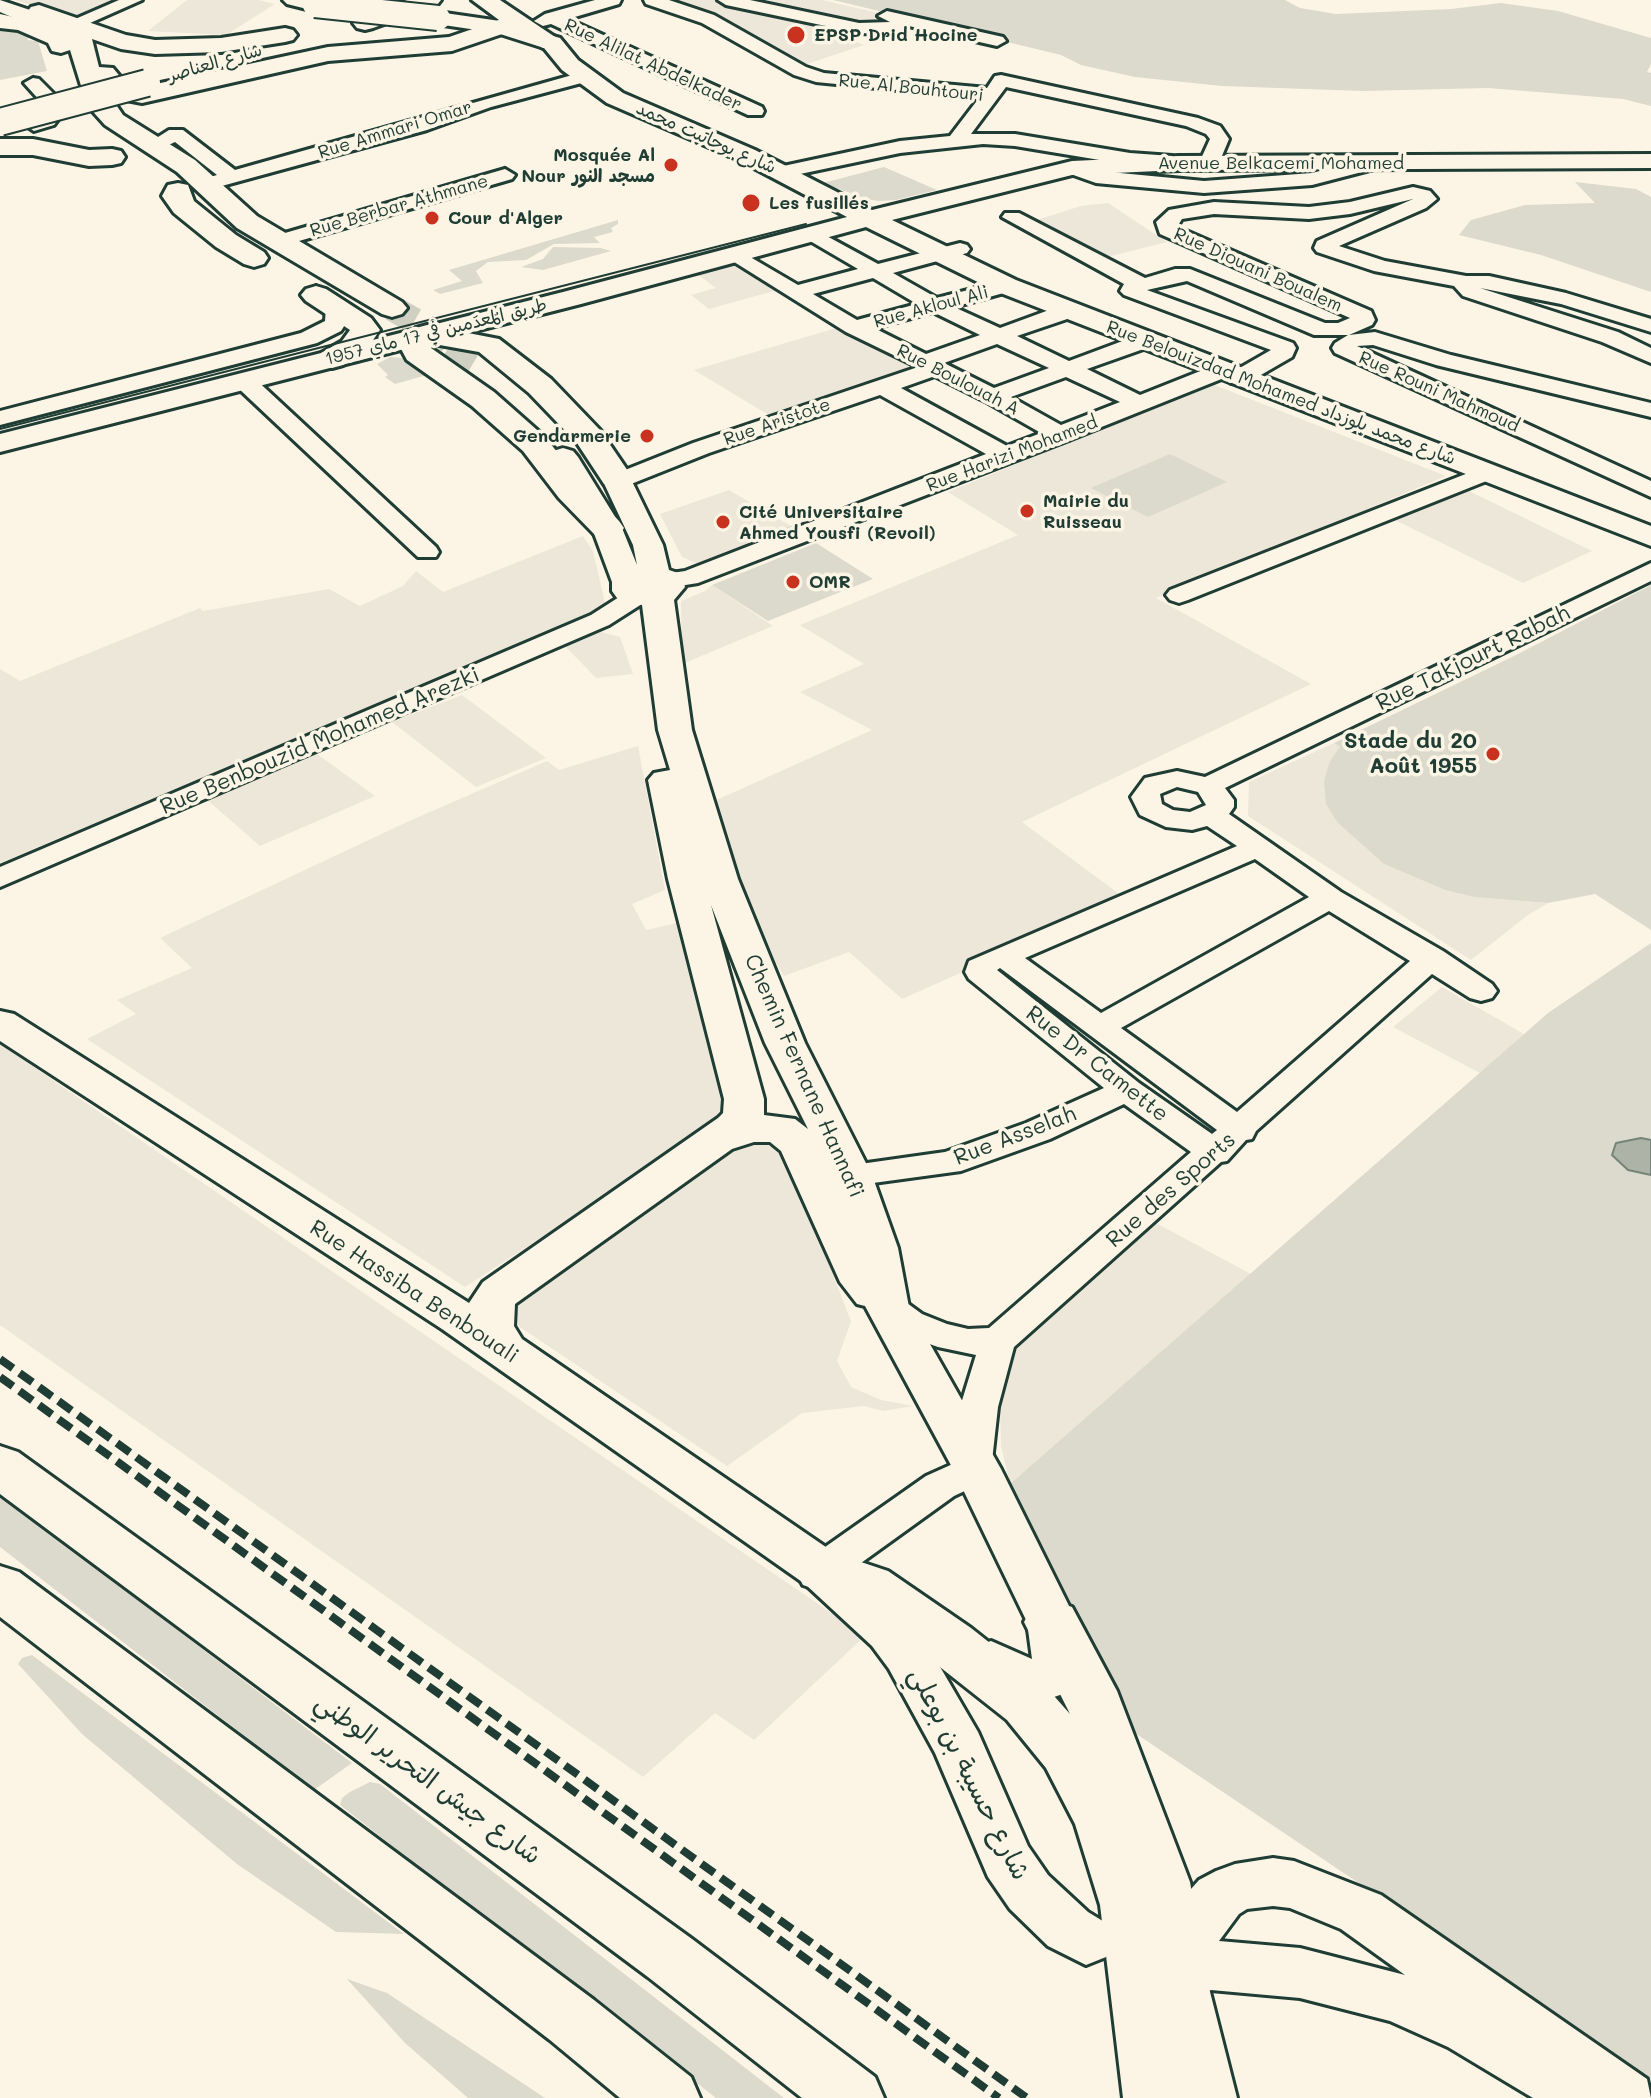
<!DOCTYPE html>
<meta charset="utf-8">
<style>
body{margin:0}
canvas{display:block;background:#fcf5e5}
</style>
<canvas width="1651" height="2098"></canvas>
<script>
const ctx = document.querySelector('canvas').getContext('2d');
ctx.lineJoin = 'round';
function paint(path, color) { ctx.fillStyle = color; ctx.fill(path, 'evenodd'); }
const shape = rows => new Path2D(rows.map(r => 'M' + r).join(''));
function strokePath(path, color, width, dash) { ctx.strokeStyle = color; ctx.lineWidth = width; ctx.lineCap = dash ? 'butt' : 'round'; ctx.setLineDash(dash || []); ctx.stroke(path); }
function write(font, color, halo, rows, align = 'center') {
  ctx.font = font + ' Mali,"Playpen Sans Arabic",sans-serif'; ctx.lineWidth = 7; ctx.setLineDash([]); ctx.textBaseline = 'middle'; ctx.strokeStyle = halo; ctx.fillStyle = color; for (const [text, x, y, turn = 0] of rows) {
    ctx.save(); ctx.translate(x, y); ctx.rotate((+turn || 0) * Math.PI / 180); ctx.textAlign = isNaN(turn) ? turn : align; if (halo) ctx.strokeText(text, 0, 0); ctx.fillText(text, 0, 0); ctx.restore();
  }
}
paint(shape([
 [15,0,125,0,74,19],
 [187,0,259,0,275,4,226,35,148,31],
 [660,0,822,0,901,18,845,37,864,45,798,67],
 [1108,203,1167,242,1099,259,1030,222,1081,206],
 [735,261,781,289,709,309,691,295,716,288,694,272],
 [843,326,925,366,834,394,772,417,694,370],
 [1212,384,1446,476,1156,598,1311,684,1022,822,1126,899,902,999,849,952,784,976,759,935,729,871,710,803,872,730,800,692,864,664,800,625,1018,535,948,492],
 [1465,489,1592,551,1523,583,1393,519],
 [729,490,796,529,712,564,696,563,682,557,660,514],
 [583,536,593,551,606,607,0,863,0,669,20,681,200,608,203,611,329,589,360,606,403,586,416,571,443,592],
 [712,585,773,626,682,664,681,601,705,591],
 [601,632,620,637,633,674,596,678,564,645],
 [462,695,546,758,476,787,392,722],
 [1334,743,1341,747,1330,761,1338,823,1384,864,1445,890,1474,897,1548,903,1528,915,1471,960,1248,816,1249,782],
 [638,746,665,890,632,904,646,930,677,923,718,1027,730,1097,723,1120,465,1287,87,1039,136,1014,117,1000,192,968,160,938,407,822,547,761,559,770],
 [313,751,375,796,260,846,204,797],
 [1442,987,1524,1034,1480,1073,1393,1027],
 [0,1044,865,1636,754,1740,715,1713,643,1777,0,1325],
 [752,1137,780,1140,851,1321,837,1361,851,1387,881,1400,913,1406,883,1411,864,1406,802,1413,727,1466,517,1325,512,1315,516,1301,527,1287],
 [1156,1223,1251,1274,1010,1484,1001,1446,1000,1405,1012,1345]
]), '#ece7d8');
paint(shape([
 [833,0,1285,0,1300,8,1336,14,1451,9,1501,3,1558,11,1651,38,1651,64,1647,72,1651,73,1651,106,1623,99,1488,88,1363,91,1222,86,1135,77,1081,65,1061,55],
 [0,25,22,29,30,36,27,40,38,41,47,71,0,80],
 [884,167,937,190,896,200,879,201,865,199,823,183],
 [1575,182,1636,189,1651,197,1651,292,1541,255,1459,235,1471,220,1525,205,1595,203],
 [618,220,618,224,611,228,613,232,594,237,600,243,554,244,526,260,488,262,476,271,483,283,440,294,433,290,462,281,449,270],
 [553,247,601,248,611,251,543,270,521,267,543,259],
 [390,357,403,358,434,373,395,384,385,377,388,375,377,364],
 [1170,454,1227,482,1148,517,1091,488],
 [816,543,873,579,768,621,712,585],
 [1651,585,1651,930,1595,894,1548,903,1474,897,1445,890,1384,864,1338,823,1326,804,1324,781,1330,761,1340,747,1334,743,1516,655],
 [1651,943,1651,2079,1123,1725,1010,1484,1548,1013],
 [0,1495,352,1763,314,1790,0,1547],
 [32,1655,404,1934,336,1932,237,1864,82,1734,18,1664,22,1658],
 [370,1782,380,1784,784,2098,716,2098,340,1805,342,1798,350,1792],
 [347,1979,387,1993,545,2098,468,2098,405,2043]
]), '#dcdacc');
const water = shape([
 [1641,1138,1651,1140,1651,1175,1628,1170,1612,1155,1616,1143,1641,1138]
]);
paint(water, '#aeb3a7');
strokePath(water, '#758479', 2);
strokePath(shape([
 [392,308,455,344]
]), '#d0d0c2', 26, [26, 13]);
strokePath(shape([
 [452,342,477,357]
]), '#d0d0c2', 34, [34, 17]);
const minor = shape([
 [119,0,142,0,81,27,69,27,66,23,119,0],
 [595,0,621,0,619,4,568,19,762,107,764,111,762,115,748,115,551,24,543,26,534,21,545,14,595,0],
 [644,0,669,0,714,15,806,67,824,73,987,88,995,76,1001,75,1198,118,1220,126,1229,139,1219,163,1209,169,1199,163,1210,139,1206,134,1186,126,1006,87,971,134,1015,134,1130,153,1172,156,1182,162,1172,168,1130,165,1015,146,983,144,900,153,781,178,774,176,771,172,774,168,900,141,950,136,979,98,816,82,794,75,702,23,646,4,644,0],
 [718,0,750,0,859,23,890,22,878,16,887,11,1003,37,1006,41,997,46,909,26,887,34,859,33,726,5,718,0],
 [583,72,589,73,592,77,589,81,491,107,427,130,207,190,200,188,197,184,200,180,217,175,175,142,154,152,144,146,169,130,183,130,235,170,583,72],
 [33,78,39,79,58,98,63,113,54,125,34,131,25,125,45,112,42,103,24,83,33,78],
 [1378,156,1388,162,1385,166,1312,185,1204,193,1096,183,1065,172,1062,168,1072,162,1099,171,1204,181,1312,173,1378,156],
 [505,169,515,175,512,179,299,241,292,243,282,237,285,233,505,169],
 [1413,187,1430,191,1437,199,1426,208,1339,246,1385,261,1466,276,1489,276,1566,293,1651,319,1651,332,1561,304,1480,288,1618,332,1651,348,1651,363,1602,342,1463,296,1454,286,1374,271,1317,252,1314,248,1317,241,1413,199,1350,214,1309,219,1214,214,1182,219,1177,227,1371,311,1375,320,1372,325,1349,335,1375,332,1451,355,1651,403,1651,417,1436,365,1373,345,1357,346,1651,481,1651,497,1335,353,1332,348,1335,343,1348,335,1314,335,1187,281,1147,290,1293,343,1296,348,1292,357,1247,383,1231,383,1228,378,1231,373,1271,350,1124,295,1120,291,1124,284,1002,217,1005,213,1019,213,1145,278,1175,269,1190,269,1325,323,1338,323,1350,318,1160,234,1156,222,1169,210,1214,202,1309,207,1350,202,1413,187],
 [812,228,878,264,960,243,967,245,970,249,967,253,893,273,937,298,1007,280,1014,282,1018,286,1014,290,954,307,1000,328,1060,306,1076,306,1079,311,1076,316,1017,336,1069,361,1136,336,1152,336,1155,341,1152,346,1087,369,1140,395,1213,366,1221,364,1232,371,1229,376,1069,440,698,583,667,588,658,585,654,580,658,575,685,571,986,454,880,395,709,453,626,486,610,486,606,481,610,476,693,443,918,367,846,332,723,255,726,251,740,251,798,285,858,269,805,238,802,234,812,228],
 [873,278,917,304,857,320,813,294,873,278],
 [933,312,980,335,926,354,874,328,933,312],
 [997,344,1049,368,994,388,944,363,997,344],
 [935,376,985,401,1041,433,1007,446,901,388,935,376],
 [1066,377,1120,402,1061,425,1011,397,1066,377],
 [337,301,348,307,348,320,341,331,317,343,0,425,0,411,301,333,325,321,326,307,337,301],
 [244,374,252,376,436,547,439,552,436,557,418,557,236,386,233,381,244,374],
 [1486,466,1494,468,1498,473,1494,478,1188,600,1179,603,1170,600,1166,595,1170,590,1486,466],
 [1651,563,1651,581,1225,788,1234,800,1234,807,1229,814,1341,892,1443,951,1492,984,1497,991,1492,998,1481,1001,1470,998,1432,974,1256,1131,1252,1139,1246,1140,1227,1161,1221,1162,1014,1347,998,1407,992,1461,996,1469,990,1479,954,1496,836,1581,822,1585,808,1581,802,1570,808,1559,926,1476,955,1463,960,1407,976,1355,938,1347,896,1332,874,1316,869,1307,874,1298,887,1294,900,1298,922,1314,947,1324,968,1329,989,1328,1191,1152,1124,1104,1050,1139,961,1171,851,1186,839,1183,834,1175,839,1167,945,1152,1026,1123,1104,1088,969,979,965,972,969,961,1237,846,1207,826,1192,830,1166,827,1140,815,1131,797,1145,778,1177,771,1205,777,1651,563],
 [1177,787,1198,792,1206,805,1190,812,1173,810,1162,804,1160,794,1177,787],
 [1255,859,1309,897,1101,1013,1025,958,1255,859],
 [1329,911,1410,961,1237,1112,1121,1028,1329,911],
 [1000,968,1217,1130,1212,1134,1139,1083,997,970,1000,968],
 [636,589,645,592,649,597,645,602,609,625,0,887,0,867,591,615,627,592,636,589]
]);
const major = shape([
 [0,0,51,17,70,39,67,44,51,44,35,27,0,12,0,0],
 [283,0,321,0,326,5,315,11,287,4,283,0],
 [438,12,500,21,560,38,578,60,623,93,755,150,872,210,1072,161,1179,156,1651,154,1651,168,1179,170,1072,175,892,220,1016,280,1651,526,1651,546,998,292,866,227,581,304,0,452,0,434,563,292,847,217,739,160,607,103,562,70,544,48,497,33,430,23,427,18,438,12],
 [563,448,573,451,578,457,622,528,637,565,633,545,601,477,605,471,616,468,627,471,663,545,669,570,678,573,683,580,685,587,674,600,692,730,738,879,805,1043,872,1175,898,1248,909,1307,1001,1469,1077,1622,1084,1665,1076,1680,1063,1694,1045,1700,1022,1701,1004,1695,973,1675,966,1661,973,1647,991,1641,1032,1659,1027,1622,953,1469,865,1306,857,1304,840,1282,781,1151,770,1142,754,1142,732,1149,515,1304,514,1326,522,1339,839,1556,908,1618,925,1641,978,1732,1028,1846,1048,1875,1088,1912,1106,1923,1114,1940,1106,1957,1086,1965,1048,1946,1010,1909,988,1877,935,1753,889,1669,872,1646,805,1584,442,1329,0,1041,0,1011,14,1014,469,1303,483,1282,718,1118,723,1113,724,1099,668,879,648,780,654,773,670,770,658,730,642,605,617,598,612,591,612,582,592,528,548,457,553,451,563,448],
 [711,905,765,1043,808,1129,795,1119,764,1115,764,1099,711,905],
 [1273,1858,1294,1861,1381,1895,1647,2079,1651,2098,1533,2098,1448,2047,1390,2021,1300,1998,1211,1990,1190,1999,1170,1992,1162,1974,1163,1940,1176,1906,1199,1880,1216,1871,1235,1864,1273,1858],
 [1273,1906,1290,1908,1341,1929,1405,1975,1300,1948,1219,1941,1239,1914,1247,1909,1273,1906]
]);
const highway = shape([
 [407,0,441,0,437,5,373,28,365,30,357,28,353,23,357,18,407,0],
 [472,0,500,0,564,43,561,48,543,48,511,28,508,32,452,51,328,61,142,103,111,97,108,93,123,115,195,160,257,216,402,302,407,308,402,314,392,317,382,314,237,228,177,172,105,125,87,105,70,50,61,53,52,51,48,43,18,30,0,28,0,14,41,23,27,12,31,7,39,5,126,35,155,40,221,38,285,28,293,30,297,35,293,40,285,42,221,52,155,54,121,49,92,39,99,67,113,68,128,86,142,87,328,47,449,37,499,20,472,0],
 [0,139,33,139,89,150,112,149,121,151,125,157,121,163,112,165,89,166,33,155,0,155,0,139],
 [178,183,188,185,194,201,236,235,264,252,268,258,264,264,254,267,244,264,216,247,174,213,162,196,168,185,178,183],
 [316,286,326,289,371,318,380,330,364,353,343,365,332,368,321,365,317,359,321,353,342,341,350,330,306,301,301,295,306,289,316,286],
 [427,325,499,339,551,379,600,430,632,477,628,484,616,487,604,484,577,443,529,393,479,352,434,344,431,348,494,392,545,437,583,484,619,521,624,528,619,535,607,538,595,535,559,498,523,451,472,406,407,360,400,347,416,328,427,325],
 [0,1446,18,1452,692,1939,875,2077,884,2098,802,2098,648,1977,0,1494,0,1446],
 [822,1549,888,1571,971,1628,1047,1688,1070,1714,1024,1622,1032,1607,1052,1600,1072,1607,1117,1691,1190,1882,1207,1980,1237,2098,1123,2098,1100,1905,1075,1824,1046,1768,1007,1720,931,1660,850,1601,803,1585,795,1570,803,1555,822,1549],
 [0,1566,19,1572,594,2000,691,2077,700,2098,620,2098,550,2040,0,1617,0,1566]
]);
strokePath(minor, '#1f3d34', 6);
strokePath(major, '#1f3d34', 6);
strokePath(highway, '#1f3d34', 6);
paint(minor, '#fcf5e5');
paint(major, '#fcf5e5');
paint(highway, '#fcf5e5');
strokePath(shape([
 [0,429,806,224]
]), '#1f3d34', 2);
strokePath(shape([
 [0,1359,1027,2098],
 [0,1377,999,2098]
]), '#1f3d34', 8, [16, 8]);
const majorBridge = shape([
 [315,5,438,18]
]);
const highwayBridge = shape([
 [0,122,147,83]
]);
strokePath(majorBridge, '#1f3d34', 28, []);
strokePath(highwayBridge, '#1f3d34', 30, []);
strokePath(majorBridge, '#fcf5e5', 24);
strokePath(highwayBridge, '#fcf5e5', 26);
for (const [x, y, r, color] of [
 [796,35,10,"#c8321e"],
 [671,165,8,"#c8321e"],
 [751,203,10,"#c8321e"],
 [432,218,8,"#c8321e"],
 [647,436,8,"#c8321e"],
 [1027,511,8,"#c8321e"],
 [723,522,8,"#c8321e"],
 [793,582,8,"#c8321e"],
 [1493,754,8,"#c8321e"]
]) { const dot = new Path2D(); dot.arc(x, y, r, 0, 2 * Math.PI); ctx.fillStyle = color; ctx.fill(dot); strokePath(dot, '#fcf5e5', 3); }
write('bold 18px', '#1f3d34', '#fcf5e5', [
 ["EPSP Drid Hocine",814,35],
 ["Mosquée Al",655,155,"right"],
 ["Nour مسجد النور",655,176,"right"],
 ["Les fusillés",769,203],
 ["Cour d'Alger",448,218],
 ["Gendarmerie",631,436,"right"],
 ["Mairie du",1043,501],
 ["Ruisseau",1043,522],
 ["Cité Universitaire",739,512],
 ["Ahmed Yousfi (Revoil)",739,533],
 ["OMR",809,582]
], 'left');
write('18px', '#1f3d34', '#fcf5e5', [
 ["شارع العناصر",215,63,-16],
 ["Rue Alilat Abdelkader",653,65,25],
 ["Rue Al Bouhtouri",911,88,6],
 ["Rue Ammari Omar",395,130,-17],
 ["شارع بوجاتيت محمد",706,138,24],
 ["Avenue Belkacemi Mohamed",1281,163],
 ["Rue Berbar Athmane",399,206,-16],
 ["Rue Diouani Boualem",1258,270,24],
 ["Rue Akloul Ali",931,307,-15],
 ["طريق المُعدَمين في 17 ماي 1957",436,332,-14],
 ["Rue Boulouah A",958,380,27],
 ["Rue Rouni Mahmoud",1439,392,24],
 ["Rue Belouizdad Mohamed شارع محمد بلوزداد",1281,393,21],
 ["Rue Aristote",777,422,-19],
 ["Rue Harizi Mohamed",1012,454,-21]
]);
write('22px', '#1f3d34', '#fcf5e5', [
 ["Rue Takjourt Rabah",1473,658,-26],
 ["Rue Benbouzid Mohamed Arezki",320,741,-23],
 ["Rue Dr Camette",1097,1064,38],
 ["Chemin Fernane Hannafi",804,1076,66],
 ["Rue Asselah",1015,1136,-21],
 ["Rue des Sports",1171,1190,-41],
 ["Rue Hassiba Benbouali",414,1292,33]
]);
write('bold 22px', '#1f3d34', '#fcf5e5', [
 ["Stade du 20",1477,741],
 ["Août 1955",1477,766]
], 'right');
write('26px', '#1f3d34', '#fcf5e5', [
 ["شارع حسيبة بن بوعلي",969,1774,63],
 ["شارع جيش التحرير الوطني",428,1779,36]
]);
</script>
